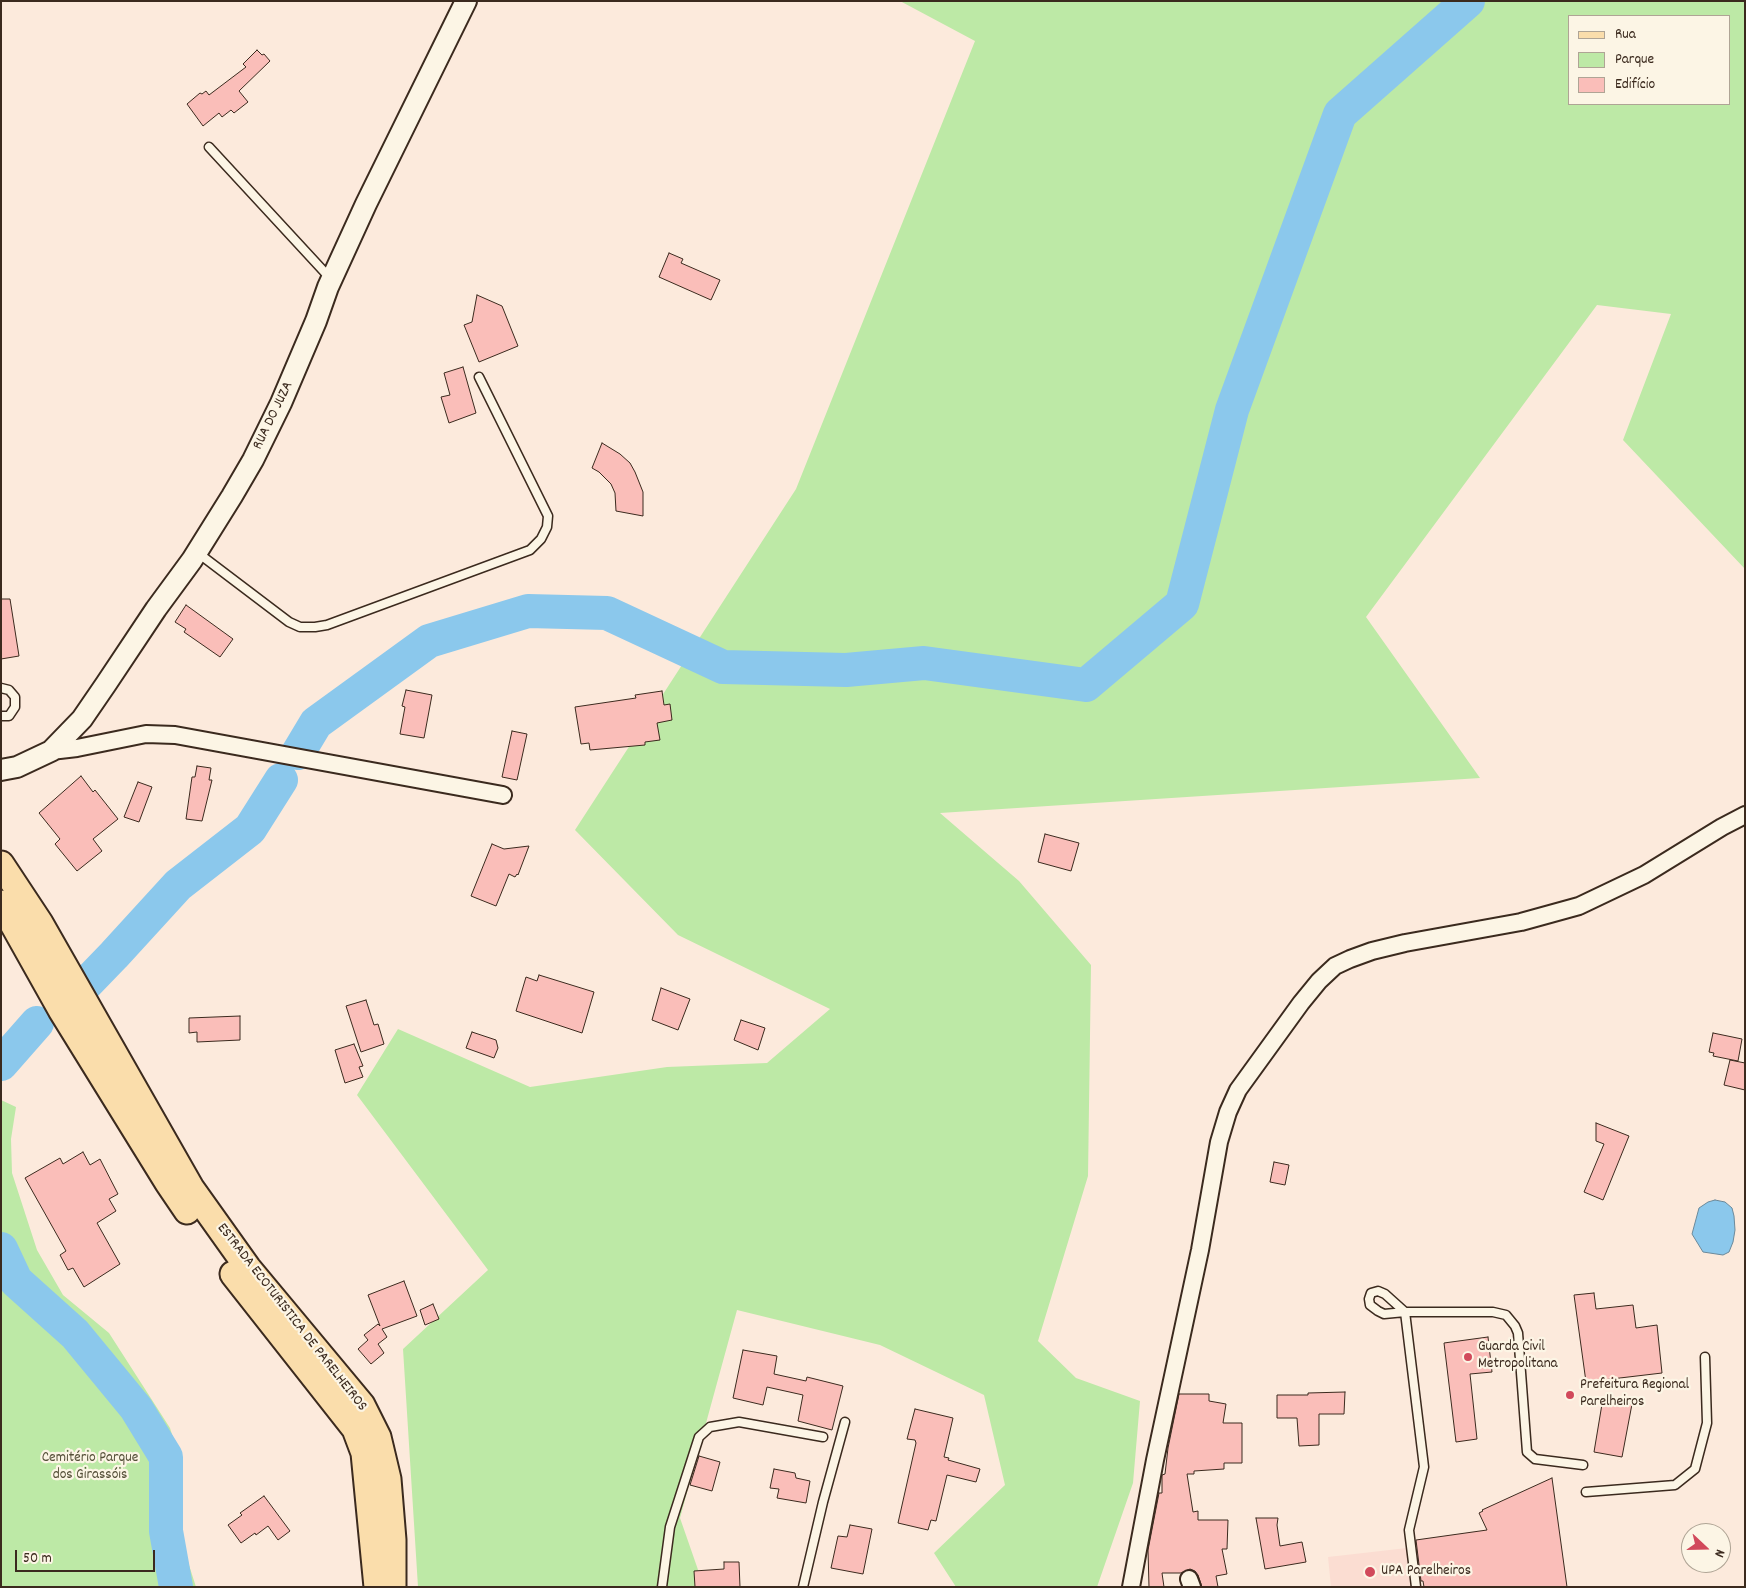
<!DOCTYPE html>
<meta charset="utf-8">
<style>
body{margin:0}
#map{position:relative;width:1746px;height:1588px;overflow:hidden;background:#fceadc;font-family:Dekko,sans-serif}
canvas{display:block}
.frame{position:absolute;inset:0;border:2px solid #3b2a1e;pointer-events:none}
.legend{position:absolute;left:1568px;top:15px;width:162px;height:90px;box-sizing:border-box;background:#fcf5e5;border:1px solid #afa495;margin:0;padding:6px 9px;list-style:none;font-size:15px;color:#3b2a1e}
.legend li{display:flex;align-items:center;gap:10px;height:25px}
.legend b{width:25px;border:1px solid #afa495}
.north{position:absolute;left:1681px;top:1523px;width:50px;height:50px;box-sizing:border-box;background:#fcf5e5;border:1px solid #afa495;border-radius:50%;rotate:111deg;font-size:14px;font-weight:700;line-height:20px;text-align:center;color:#3b2a1e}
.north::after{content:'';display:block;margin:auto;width:18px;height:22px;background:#d1495b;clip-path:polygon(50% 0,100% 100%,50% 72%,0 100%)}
.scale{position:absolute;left:15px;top:1550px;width:140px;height:22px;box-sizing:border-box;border:2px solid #3b2a1e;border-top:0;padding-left:6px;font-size:15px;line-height:18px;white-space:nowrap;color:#3b2a1e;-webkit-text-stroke:4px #fcf5e5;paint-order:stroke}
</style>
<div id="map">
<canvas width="1746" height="1588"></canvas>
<div class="frame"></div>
<ul class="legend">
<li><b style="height:6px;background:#faddab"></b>Rua</li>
<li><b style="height:14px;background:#bde9a6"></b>Parque</li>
<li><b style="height:14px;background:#fabeb9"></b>Edifício</li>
</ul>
<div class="north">N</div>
<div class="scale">50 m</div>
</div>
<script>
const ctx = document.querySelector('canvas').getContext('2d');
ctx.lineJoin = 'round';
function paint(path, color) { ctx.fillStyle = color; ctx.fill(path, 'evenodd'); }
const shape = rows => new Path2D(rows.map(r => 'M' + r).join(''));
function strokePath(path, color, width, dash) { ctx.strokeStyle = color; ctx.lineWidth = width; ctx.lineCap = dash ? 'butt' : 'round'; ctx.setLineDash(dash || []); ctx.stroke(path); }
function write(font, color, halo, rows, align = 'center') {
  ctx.font = font + ' Dekko,sans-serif'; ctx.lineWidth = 4.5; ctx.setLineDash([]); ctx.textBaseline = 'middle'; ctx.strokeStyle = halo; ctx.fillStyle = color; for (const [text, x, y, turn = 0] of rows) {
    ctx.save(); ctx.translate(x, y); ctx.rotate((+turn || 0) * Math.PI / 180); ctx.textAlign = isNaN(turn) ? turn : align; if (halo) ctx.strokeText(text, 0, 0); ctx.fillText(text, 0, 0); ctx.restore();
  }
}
paint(shape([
 [1407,1548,1412,1587,1331,1587,1328,1557]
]), '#fbddd2');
paint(shape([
 [900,1,1745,1,1745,569,1623,440,1671,314,1597,305,1366,617,1480,778,940,813,1019,881,1091,965,1088,1176,1038,1341,1076,1378,1140,1401,1133,1483,1097,1587,956,1587,934,1553,1005,1485,984,1395,880,1345,737,1310,680,1518,704,1587,418,1587,403,1349,488,1270,357,1095,398,1029,530,1087,667,1067,767,1063,830,1009,678,935,575,830,796,489,975,41],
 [1570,16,1730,16,1730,104,1570,104],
 [1,1100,16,1107,11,1139,12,1173,37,1250,63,1295,109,1333,170,1428,181,1463,172,1512,196,1587,1,1587]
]), '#bde9a6');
const water = shape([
 [1715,1200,1725,1202,1732,1208,1734,1216,1735,1230,1733,1242,1729,1252,1723,1255,1703,1252,1692,1234,1699,1208,1708,1202,1715,1200]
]);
paint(water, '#8bc8ec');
strokePath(water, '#6b899a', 1);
strokePath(shape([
 [298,753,316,723,429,641,528,611,607,613,723,667,846,670,924,663,1086,685,1182,604,1232,410,1340,114,1468,1],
 [85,985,114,955,178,885,250,829,281,780],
 [1,1064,37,1023],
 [1,1249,16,1281,75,1334,136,1408,166,1457,166,1531,176,1587]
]), '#8bc8ec', 34);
const building = shape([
 [257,50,262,55,264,54,270,61,239,91,248,102,234,113,231,110,222,117,219,113,203,126,187,104,200,93,202,94,206,91,209,95,246,67,243,64,257,50],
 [669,253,683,259,681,263,720,280,711,300,659,277,669,253],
 [477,295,502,306,518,346,479,362,464,325,472,322,477,295],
 [463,367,476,413,449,423,441,397,450,395,444,373,463,367],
 [602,443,620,454,630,463,635,472,643,492,643,516,616,511,615,493,611,484,599,472,592,468,602,443],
 [1,599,10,599,19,656,1,659,1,599],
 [186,605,233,639,220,657,184,632,186,629,175,622,186,605],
 [406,690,432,695,424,738,400,734,405,707,402,706,406,690],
 [662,691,664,705,670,704,672,720,657,723,660,740,645,742,645,745,590,750,589,743,581,744,575,707,636,698,635,695,662,691],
 [512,731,527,734,517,780,502,777,512,731],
 [197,766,211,768,209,780,212,780,202,821,186,819,192,777,195,777,197,766],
 [81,776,93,792,95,790,118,819,93,839,102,851,77,871,55,844,60,839,39,813,81,776],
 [138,782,152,787,139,822,124,817,138,782],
 [1045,834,1079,843,1071,871,1038,862,1045,834],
 [492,844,504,849,529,846,518,875,517,874,515,877,509,874,496,906,471,896,492,844],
 [539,975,594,992,582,1033,516,1011,526,977,537,981,539,975],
 [661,988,690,999,678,1030,652,1020,661,988],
 [366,1000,374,1025,378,1024,384,1044,361,1052,346,1006,366,1000],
 [240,1016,240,1040,197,1042,197,1032,189,1033,189,1018,240,1016],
 [741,1020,765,1028,758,1050,734,1040,741,1020],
 [472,1032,496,1040,498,1048,494,1058,466,1048,472,1032],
 [1713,1033,1742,1039,1738,1061,1713,1056,1714,1053,1709,1052,1713,1033],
 [354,1044,363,1066,359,1067,363,1077,345,1083,335,1050,354,1044],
 [1730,1060,1745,1063,1745,1090,1724,1085,1730,1060],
 [1596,1123,1629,1136,1603,1200,1584,1192,1604,1144,1596,1141,1596,1123],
 [83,1152,90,1165,100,1159,118,1194,109,1199,116,1211,97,1223,120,1264,84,1287,73,1268,68,1270,60,1255,66,1251,25,1178,60,1158,63,1164,83,1152],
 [1274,1162,1289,1165,1285,1185,1270,1182,1274,1162],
 [404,1281,417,1316,382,1329,387,1337,378,1344,384,1353,371,1364,358,1349,368,1340,364,1335,378,1324,380,1326,368,1295,404,1281],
 [1594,1293,1596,1309,1633,1305,1636,1328,1657,1325,1662,1373,1586,1382,1574,1295,1594,1293],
 [433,1304,439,1319,425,1325,420,1310,433,1304],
 [1488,1337,1492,1372,1470,1374,1477,1439,1456,1442,1444,1343,1488,1337],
 [743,1350,777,1356,774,1374,806,1381,807,1377,843,1386,832,1430,798,1421,803,1395,767,1387,763,1405,733,1398,743,1350],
 [1345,1392,1344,1414,1319,1414,1319,1445,1299,1446,1297,1418,1277,1418,1277,1395,1308,1395,1308,1393,1345,1392],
 [1179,1394,1209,1394,1209,1401,1226,1404,1223,1423,1242,1423,1242,1463,1224,1463,1224,1469,1194,1471,1194,1474,1187,1474,1193,1512,1198,1511,1198,1520,1228,1520,1227,1549,1222,1549,1227,1574,1216,1576,1218,1587,1202,1587,1198,1575,1195,1571,1190,1569,1181,1573,1162,1573,1164,1587,1149,1587,1148,1550,1159,1493,1162,1493,1162,1475,1165,1474,1168,1448,1179,1394],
 [1603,1398,1632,1404,1622,1457,1594,1452,1603,1398],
 [915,1409,953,1418,944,1457,949,1458,948,1460,980,1469,976,1482,947,1475,936,1521,931,1520,928,1530,898,1523,916,1443,915,1440,907,1439,915,1409],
 [699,1456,720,1462,712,1491,690,1485,699,1456],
 [774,1469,795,1473,796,1478,810,1481,806,1503,777,1498,779,1489,770,1488,774,1469],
 [1552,1478,1567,1587,1424,1587,1423,1581,1421,1581,1416,1540,1487,1530,1479,1513,1483,1511,1482,1510,1552,1478],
 [264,1496,290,1531,278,1540,268,1526,256,1535,255,1533,241,1543,228,1525,242,1515,240,1513,264,1496],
 [1256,1518,1278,1518,1277,1525,1280,1546,1302,1542,1306,1562,1265,1569,1256,1518],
 [850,1525,872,1529,863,1574,831,1568,838,1536,847,1537,850,1525],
 [724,1562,739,1562,740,1587,695,1587,694,1571,724,1569,724,1562]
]);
paint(building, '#fabeb9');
strokePath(building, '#3b2a1e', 1);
const service = shape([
 [209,147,330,278],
 [198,553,289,622,300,627,315,627,327,625,530,550,541,539,547,527,548,516,479,377],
 [1,688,9,690,15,697,15,707,9,716,1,716],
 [1586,1492,1675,1485,1695,1469,1707,1423,1705,1357],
 [662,1587,670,1527,699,1437,710,1427,739,1422,823,1437],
 [803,1587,823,1502,845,1422],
 [1416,1587,1409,1530,1424,1467,1405,1312,1385,1294,1378,1291,1371,1293,1369,1299,1370,1305,1378,1311,1384,1314,1405,1312,1493,1312,1506,1315,1515,1326,1518,1333,1527,1452,1535,1459,1583,1465]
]);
const minor = shape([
 [51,751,77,748,146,734,175,735,503,795],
 [1189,1579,1192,1587],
 [1131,1587,1155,1460,1200,1250,1219,1142,1228,1112,1238,1090,1301,1003,1319,981,1335,966,1350,959,1372,951,1405,943,1521,922,1579,906,1644,875,1722,827,1745,815]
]);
const tertiary = shape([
 [1,770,17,767,51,751,82,719,106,684,156,609,192,560,232,496,253,460,281,403,316,321,328,287,366,204,466,1]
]);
const primary = shape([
 [1,864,40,923,191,1188,248,1268,362,1405,378,1437,388,1479,393,1540,393,1587],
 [1,903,61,1010,168,1183,187,1211],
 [233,1274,355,1429,364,1453,377,1587]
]);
strokePath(service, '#3b2a1e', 11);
strokePath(minor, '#3b2a1e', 20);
strokePath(tertiary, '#3b2a1e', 24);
strokePath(primary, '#3b2a1e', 29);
strokePath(service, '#fcf5e5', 8);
strokePath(minor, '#fcf5e5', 16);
strokePath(tertiary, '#fcf5e5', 20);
strokePath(primary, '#faddab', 25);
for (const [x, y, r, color] of [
 [1468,1357,5,"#d1495b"],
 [1570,1395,5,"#d1495b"],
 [1370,1572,6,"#d1495b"]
]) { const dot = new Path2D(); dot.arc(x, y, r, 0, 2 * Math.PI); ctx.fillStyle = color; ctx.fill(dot); strokePath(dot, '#fcf5e5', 2); }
write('15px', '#3b2a1e', '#fcf5e5', [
 ["RUA DO JUZA",274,416,-64],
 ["ESTRADA ECOTURISTICA DE PARELHEIROS",291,1318,52]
]);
write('15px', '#3b2a1e', '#fcf5e5', [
 ["Guarda Civil",1478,1348],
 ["Metropolitana",1478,1365],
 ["Prefeitura Regional",1580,1386],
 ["Parelheiros",1580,1403],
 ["UPA Parelheiros",1381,1572]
], 'left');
write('15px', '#555039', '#fcf5e5', [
 ["Cemitério Parque",90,1459],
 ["dos Girassóis",90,1476]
]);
</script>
